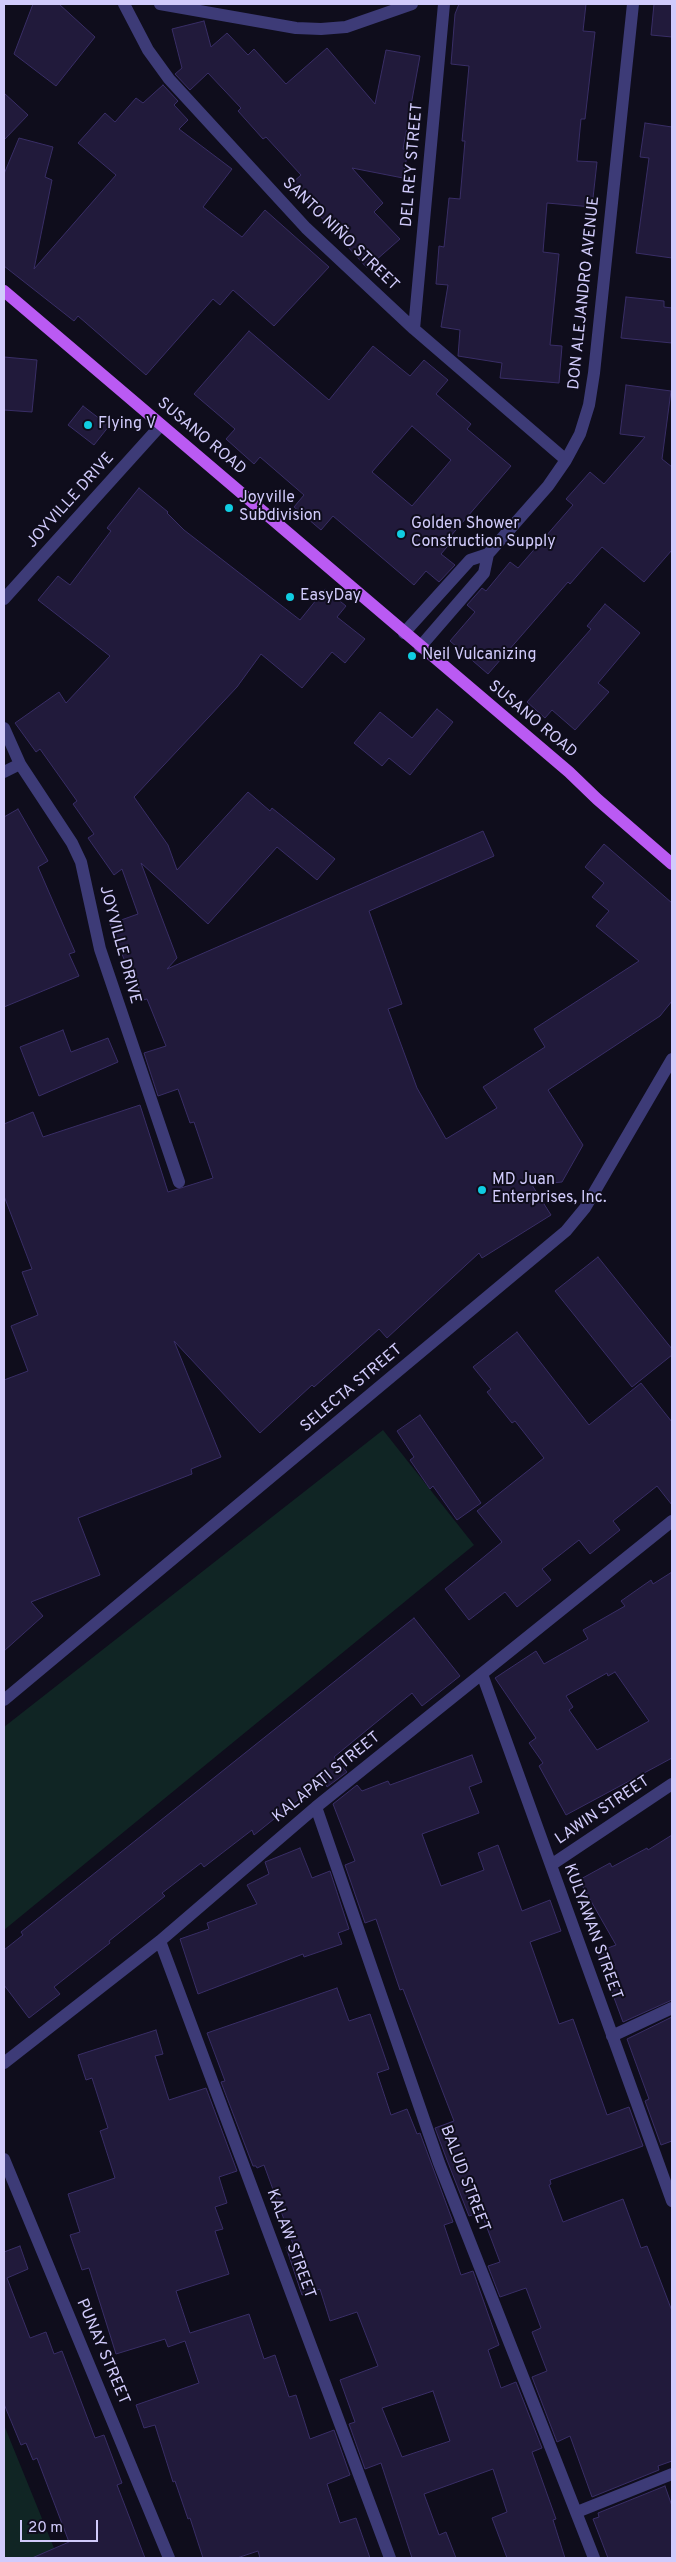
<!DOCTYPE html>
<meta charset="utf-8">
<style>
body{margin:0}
#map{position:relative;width:676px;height:2562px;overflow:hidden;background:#0f0d1c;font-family:Overpass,sans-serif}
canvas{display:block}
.frame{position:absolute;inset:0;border:5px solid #d1cbfb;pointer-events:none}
.scale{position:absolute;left:20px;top:2520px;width:78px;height:22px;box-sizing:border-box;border:2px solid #d1cbfb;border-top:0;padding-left:6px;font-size:15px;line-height:18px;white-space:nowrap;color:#d1cbfb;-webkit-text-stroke:4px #0f0d1c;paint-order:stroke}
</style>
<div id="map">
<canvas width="676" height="2562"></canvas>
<div class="frame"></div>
<div class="scale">20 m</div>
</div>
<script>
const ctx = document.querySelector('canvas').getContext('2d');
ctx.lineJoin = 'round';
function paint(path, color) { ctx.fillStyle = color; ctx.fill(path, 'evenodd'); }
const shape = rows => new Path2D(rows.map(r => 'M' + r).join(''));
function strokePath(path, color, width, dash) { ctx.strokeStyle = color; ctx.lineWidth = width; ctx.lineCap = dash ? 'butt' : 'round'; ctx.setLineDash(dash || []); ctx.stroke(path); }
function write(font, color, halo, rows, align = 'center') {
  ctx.font = font + ' Overpass,sans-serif'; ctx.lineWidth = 4; ctx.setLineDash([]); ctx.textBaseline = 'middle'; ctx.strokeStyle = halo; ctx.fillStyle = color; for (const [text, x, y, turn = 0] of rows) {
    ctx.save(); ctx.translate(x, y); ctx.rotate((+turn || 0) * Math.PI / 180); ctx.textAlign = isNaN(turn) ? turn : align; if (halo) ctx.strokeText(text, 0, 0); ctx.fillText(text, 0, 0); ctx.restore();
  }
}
paint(shape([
 [383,1430,474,1545,4,1930,4,1727],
 [4,2425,58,2558,4,2558]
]), '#102524');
const building = shape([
 [33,4,59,4,95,37,56,86,14,54,33,4],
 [459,4,586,4,583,31,595,32,585,119,581,119,577,161,597,162,592,207,547,203,543,252,559,254,550,345,562,346,559,383,500,378,502,363,458,356,460,330,441,327,448,285,436,284,439,246,444,247,449,198,460,199,465,141,462,141,469,66,451,64,455,14,459,4],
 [654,4,672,4,672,37,651,35,654,4],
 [204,21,211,47,227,33,248,55,254,49,286,84,327,48,375,104,386,50,420,56,403,149,408,150,403,178,352,168,383,203,374,212,400,239,367,268,291,184,301,175,266,137,263,139,238,111,241,108,208,73,190,90,175,74,182,68,172,29,204,21],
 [163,85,178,101,174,105,188,120,179,129,232,169,203,207,242,237,265,210,329,267,274,326,233,290,220,305,213,299,146,375,78,316,74,321,4,266,4,174,19,138,53,147,45,177,52,180,34,269,116,175,78,143,105,113,115,122,136,98,143,103,163,85],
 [4,93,28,115,4,140,4,93],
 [645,123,672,127,672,258,636,253,649,158,640,157,645,123],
 [626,297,664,301,664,307,672,308,672,343,621,338,626,297],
 [249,331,329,400,373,346,410,376,424,360,448,380,436,394,471,424,467,429,511,466,449,538,452,541,441,554,455,565,439,582,426,571,414,585,333,516,321,530,294,507,304,495,260,457,254,464,226,439,235,429,194,394,249,331],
 [412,426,451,460,412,506,372,472,412,426],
 [4,357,37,360,32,412,4,410,4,357],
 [626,385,671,391,662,459,672,467,672,550,644,582,602,547,570,584,568,582,488,674,450,641,475,612,467,605,482,588,486,591,510,562,518,568,573,505,566,499,590,472,604,484,645,437,620,434,626,385],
 [83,406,109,426,94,445,68,425,83,406],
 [139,488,168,512,167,513,184,530,300,620,325,589,346,606,337,617,365,639,345,663,332,652,302,688,261,654,237,687,134,797,168,845,177,870,248,792,270,811,272,808,335,859,317,880,277,847,208,924,141,863,177,958,167,969,483,831,494,856,369,911,402,1004,388,1009,417,1088,446,1139,497,1108,483,1087,545,1047,534,1029,639,961,596,926,609,911,592,897,604,883,585,867,604,844,672,903,672,1001,660,1016,548,1090,583,1145,562,1182,532,1185,551,1215,482,1258,479,1253,387,1338,379,1329,314,1387,312,1385,260,1433,174,1341,221,1457,191,1469,192,1474,78,1518,100,1575,31,1602,43,1616,4,1651,4,1380,28,1371,11,1326,38,1315,22,1272,32,1269,4,1196,4,1124,33,1112,43,1137,140,1105,168,1192,213,1178,194,1122,190,1123,178,1089,158,1096,144,1053,166,1046,147,999,143,1000,129,963,126,964,110,924,138,914,122,869,114,875,88,838,94,834,73,804,77,801,40,749,36,752,15,723,59,692,66,703,110,656,38,600,58,576,70,585,111,531,107,528,139,488],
 [605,604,640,633,598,683,609,692,575,730,552,710,545,718,527,702,591,629,587,626,605,604],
 [437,709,453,722,410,775,389,758,382,766,354,743,380,712,412,738,437,709],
 [18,809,48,861,38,867,75,952,69,954,79,976,4,1007,4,817,18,809],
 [63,1030,71,1052,108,1038,118,1062,39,1096,20,1047,63,1030],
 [598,1257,672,1349,672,1355,632,1387,555,1291,598,1257],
 [517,1332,589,1425,641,1383,672,1422,672,1505,657,1486,613,1521,620,1530,590,1554,579,1540,542,1569,551,1580,517,1607,505,1592,469,1620,445,1589,502,1542,477,1511,544,1458,515,1421,512,1423,487,1392,491,1389,473,1367,517,1332],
 [420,1415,481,1503,457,1520,433,1486,430,1489,410,1460,414,1457,397,1431,420,1415],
 [672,1572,672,1758,566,1815,539,1766,543,1763,529,1743,536,1738,495,1678,536,1651,544,1664,588,1639,583,1630,625,1606,621,1601,651,1580,653,1584,672,1572],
 [615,1672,649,1721,597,1750,569,1710,573,1707,566,1696,607,1673,608,1676,615,1672],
 [414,1618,460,1676,422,1706,412,1693,334,1757,347,1772,327,1787,324,1779,254,1835,252,1830,204,1867,201,1863,162,1893,165,1896,109,1941,110,1943,54,1987,60,1994,29,2018,4,1985,4,1950,23,1935,21,1932,414,1618],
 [472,1755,482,1782,469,1787,479,1813,422,1834,441,1886,484,1870,478,1853,498,1845,522,1911,550,1900,561,1931,530,1942,559,2024,573,2019,607,2115,629,2107,643,2146,550,2180,551,2184,549,2185,563,2222,623,2199,641,2248,647,2246,672,2311,672,2461,658,2466,659,2470,592,2497,570,2436,557,2442,532,2377,547,2371,532,2332,541,2328,526,2288,500,2297,488,2266,500,2262,481,2212,469,2216,447,2160,435,2128,454,2121,403,1989,400,1990,376,1919,365,1923,345,1865,355,1861,333,1804,357,1785,362,1791,388,1781,390,1785,472,1755],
 [672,1835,672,2000,623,2022,597,1952,616,1945,579,1880,610,1863,612,1867,647,1848,648,1850,672,1835],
 [300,1848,312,1878,330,1871,349,1929,338,1933,342,1944,304,1957,303,1954,198,1994,180,1939,209,1929,207,1923,257,1904,247,1885,269,1874,265,1862,300,1848],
 [337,1988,349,2021,370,2014,389,2069,377,2073,391,2115,407,2109,417,2134,420,2133,453,2222,444,2225,461,2275,473,2271,499,2345,488,2350,501,2388,516,2382,542,2448,532,2452,556,2519,553,2520,565,2558,507,2558,492,2518,507,2512,493,2469,424,2494,439,2535,446,2532,456,2558,412,2558,381,2463,365,2469,349,2424,355,2422,340,2380,378,2366,357,2312,330,2321,320,2289,302,2295,286,2247,293,2244,264,2165,257,2168,256,2166,253,2166,221,2082,225,2081,207,2033,337,1988],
 [433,2391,450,2441,402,2457,382,2408,433,2391],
 [672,2017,672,2141,661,2145,645,2101,649,2099,627,2039,672,2017],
 [156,2030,163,2054,155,2056,169,2100,206,2088,237,2171,219,2177,227,2203,215,2207,223,2229,215,2231,229,2274,176,2291,190,2333,249,2314,264,2359,275,2355,289,2397,296,2395,310,2439,334,2430,350,2475,327,2484,340,2523,356,2518,370,2558,260,2558,258,2551,237,2558,203,2558,190,2518,188,2519,175,2481,173,2482,155,2425,144,2428,136,2405,199,2383,185,2341,168,2347,165,2339,116,2354,89,2268,82,2270,70,2235,80,2232,68,2194,115,2178,100,2131,108,2128,92,2078,86,2080,78,2055,156,2030],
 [20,2246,28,2269,7,2278,30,2338,46,2332,54,2354,62,2351,95,2438,104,2435,122,2483,117,2485,145,2558,32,2558,69,2542,37,2458,33,2460,26,2443,21,2445,4,2404,4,2252,20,2246],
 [665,2486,672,2506,672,2558,608,2558,593,2519,599,2517,598,2513,665,2486]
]);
paint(building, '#211a3b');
strokePath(building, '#392e66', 1);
strokePath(shape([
 [124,4,148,50,169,79,306,228,414,329,566,460],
 [160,4,296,28,321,29,346,27,412,4],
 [414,329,444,4],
 [4,599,161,425],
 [404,633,470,560,488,554,548,486,566,460,580,434,589,405,594,373,633,4],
 [420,647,484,573,488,554],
 [4,728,20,764,72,843,81,862,100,949,179,1182],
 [4,772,20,764],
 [482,1674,672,2201],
 [4,1700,566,1231,585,1208,672,1059],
 [316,1807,439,2163,594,2558],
 [551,1865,672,1784],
 [160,1941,390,2558],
 [612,2036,672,2008],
 [4,2063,160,1941,316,1807,672,1521],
 [4,2159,169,2558],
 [577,2512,672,2474]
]), '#3d3b77', 12);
strokePath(shape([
 [4,291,569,772,597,799,672,864]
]), '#ba5af3', 12);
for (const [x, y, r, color] of [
 [88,425,5,"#10cde2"],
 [229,508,5,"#10cde2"],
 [401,534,5,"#10cde2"],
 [290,597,5,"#10cde2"],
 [412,656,5,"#10cde2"],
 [482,1190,5,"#10cde2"]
]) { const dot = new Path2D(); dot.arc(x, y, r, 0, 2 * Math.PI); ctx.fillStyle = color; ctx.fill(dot); strokePath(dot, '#0f0d1c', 2); }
write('16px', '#d1cbfb', '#0f0d1c', [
 ["DEL REY STREET",413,165,-85],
 ["SANTO NIÑO STREET",340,235,44],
 ["DON ALEJANDRO AVENUE",585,293,-84],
 ["SUSANO ROAD",201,437,40],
 ["JOYVILLE DRIVE",71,501,-48],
 ["SUSANO ROAD",532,720,40],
 ["JOYVILLE DRIVE",119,945,75],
 ["SELECTA STREET",352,1389,-40],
 ["KALAPATI STREET",327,1778,-39],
 ["LAWIN STREET",603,1811,-34],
 ["KULYAWAN STREET",592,1932,70],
 ["BALUD STREET",464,2179,69],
 ["KALAW STREET",290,2244,70],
 ["PUNAY STREET",102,2352,67]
]);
write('16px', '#d1cbfb', '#0f0d1c', [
 ["Flying V",98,425],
 ["Joyville",239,499],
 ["Subdivision",239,517],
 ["Golden Shower",411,525],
 ["Construction Supply",411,543],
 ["EasyDay",300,597],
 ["Neil Vulcanizing",422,656],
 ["MD Juan",492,1181],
 ["Enterprises, Inc.",492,1199]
], 'left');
</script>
